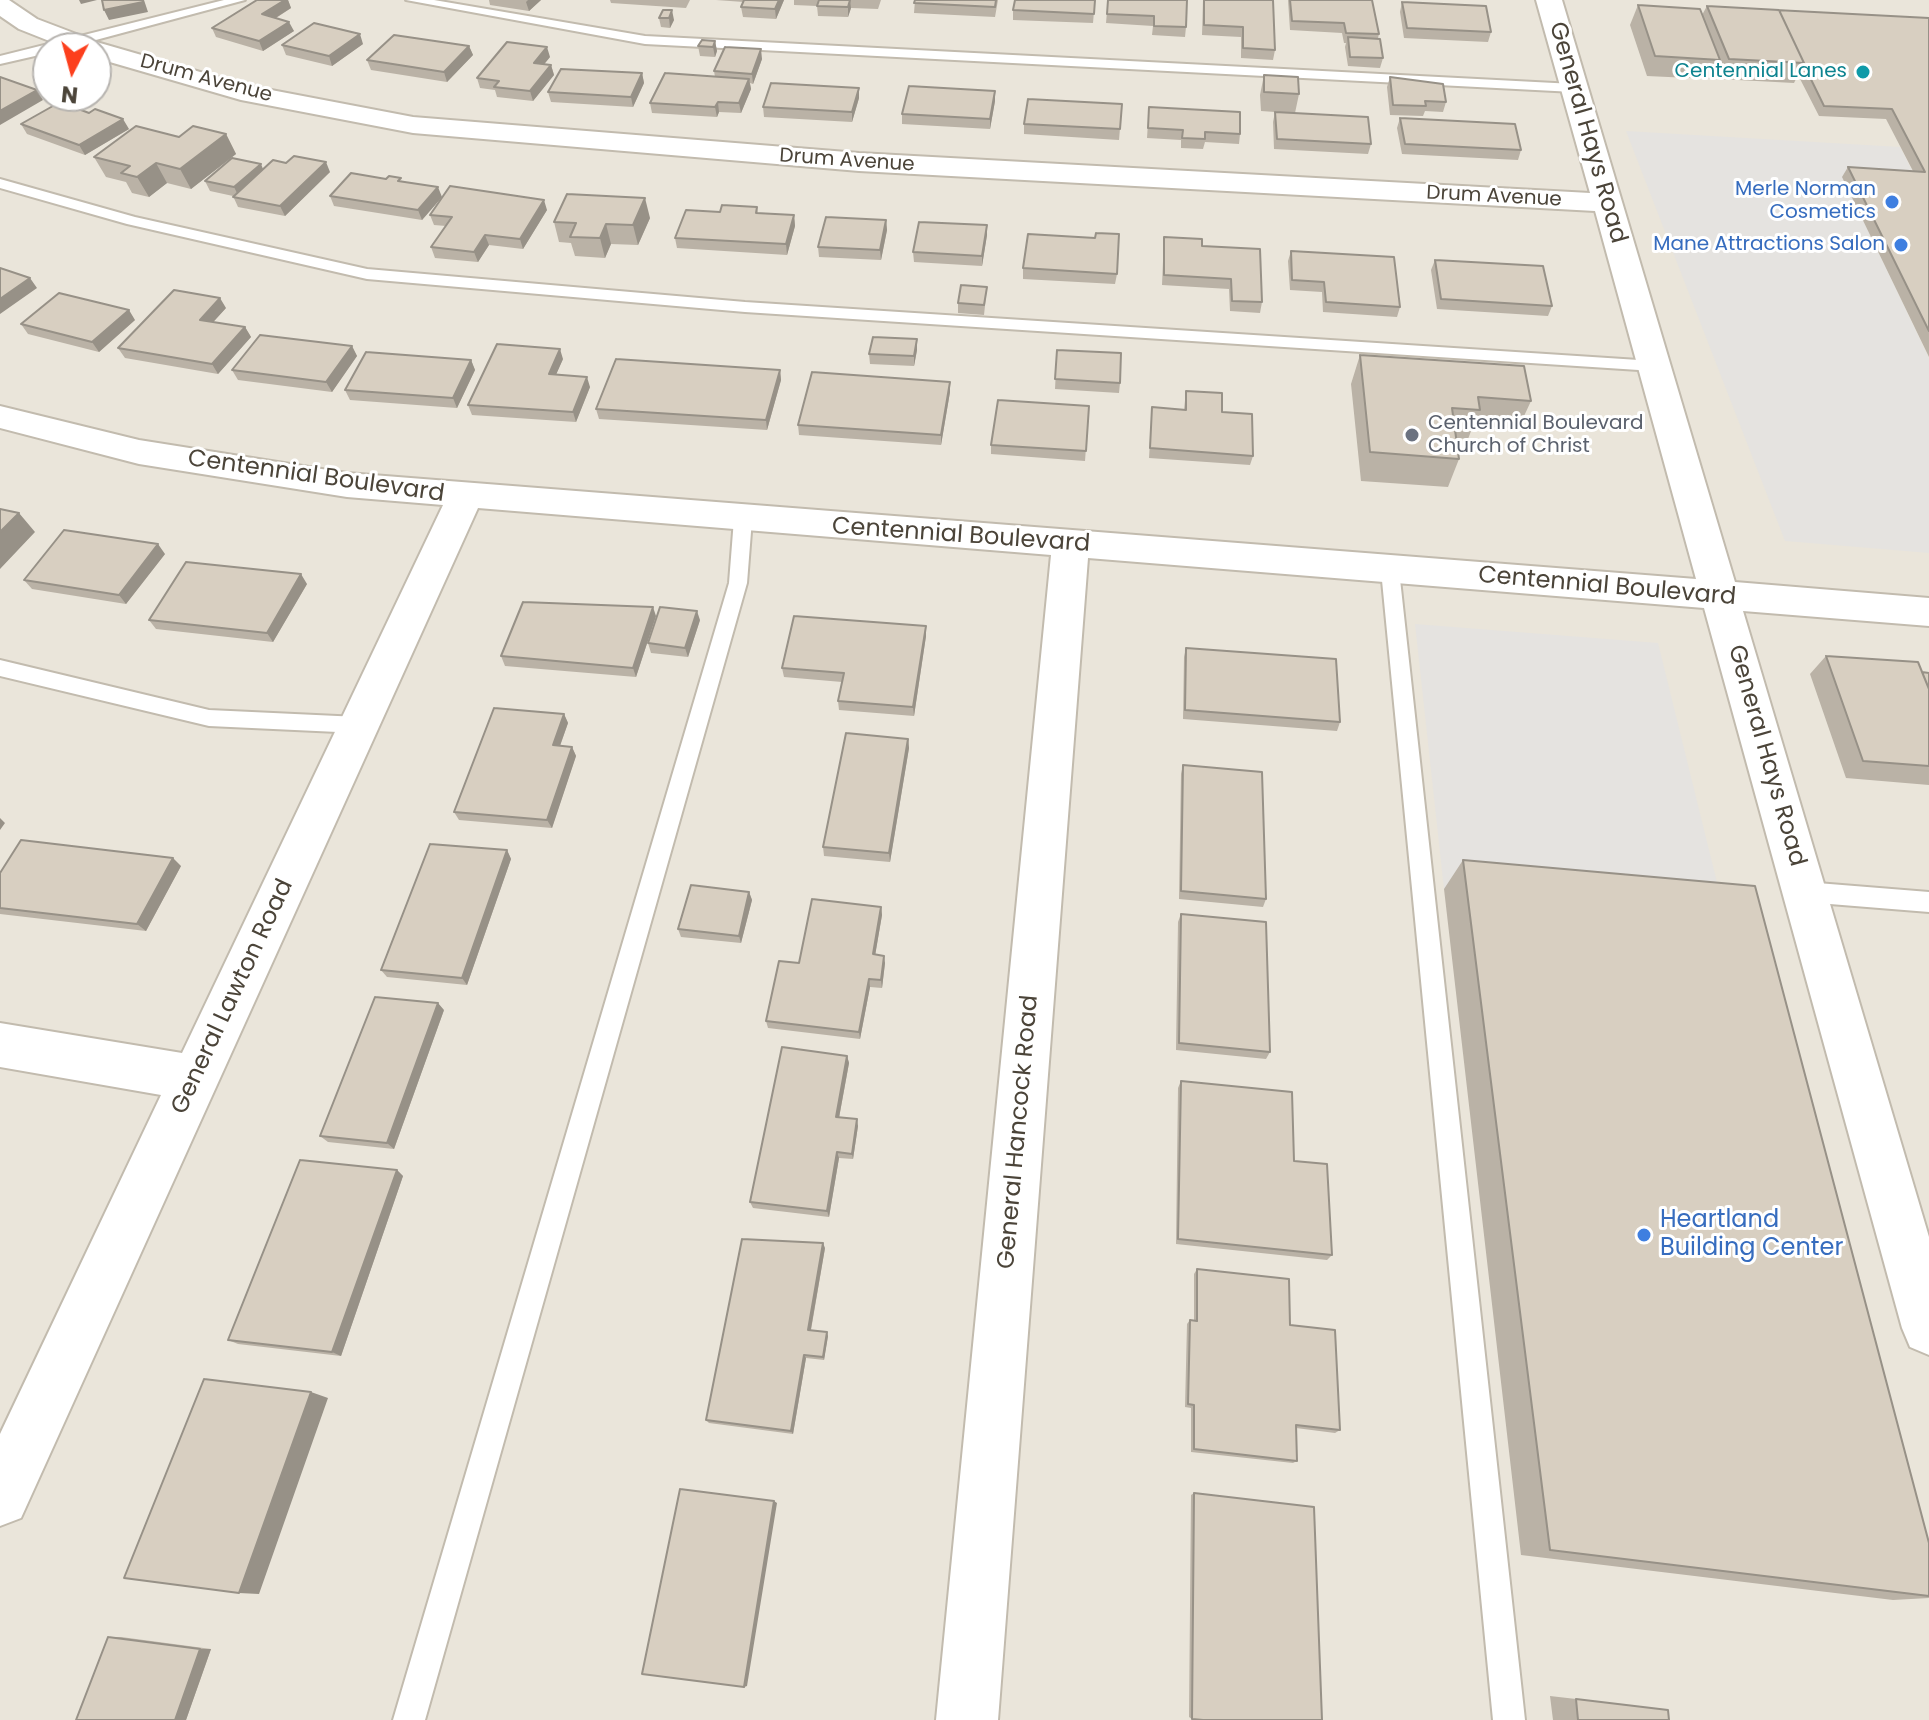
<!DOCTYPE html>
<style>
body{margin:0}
#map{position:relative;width:1929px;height:1720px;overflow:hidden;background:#f6f3ec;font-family:Poppins,sans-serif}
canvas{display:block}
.north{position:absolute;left:32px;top:32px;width:80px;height:80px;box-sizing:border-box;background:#fff;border:2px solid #b7b4b0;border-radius:50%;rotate:186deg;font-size:22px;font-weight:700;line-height:32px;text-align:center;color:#4b4439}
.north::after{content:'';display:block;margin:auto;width:28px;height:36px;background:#fc3f1d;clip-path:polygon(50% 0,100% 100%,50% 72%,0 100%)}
</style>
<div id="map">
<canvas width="1929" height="1720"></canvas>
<div class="north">N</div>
</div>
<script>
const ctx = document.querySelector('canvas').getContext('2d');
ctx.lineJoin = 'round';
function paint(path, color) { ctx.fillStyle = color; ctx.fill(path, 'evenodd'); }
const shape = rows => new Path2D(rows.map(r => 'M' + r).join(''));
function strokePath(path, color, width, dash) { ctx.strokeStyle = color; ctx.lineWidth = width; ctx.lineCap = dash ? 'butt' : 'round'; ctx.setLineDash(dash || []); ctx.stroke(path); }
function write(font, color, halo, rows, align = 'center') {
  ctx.font = font + ' Poppins,sans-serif'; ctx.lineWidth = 6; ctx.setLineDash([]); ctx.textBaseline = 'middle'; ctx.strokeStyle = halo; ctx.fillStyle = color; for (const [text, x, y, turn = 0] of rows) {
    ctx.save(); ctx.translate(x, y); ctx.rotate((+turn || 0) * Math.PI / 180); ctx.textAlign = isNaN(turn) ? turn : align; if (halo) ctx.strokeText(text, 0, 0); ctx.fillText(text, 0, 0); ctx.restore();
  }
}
paint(shape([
 [0,0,1929,0,1929,1720,0,1720],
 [48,48,96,48,96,96,48,96]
]), '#eae5da');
paint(shape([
 [1626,131,1900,147,1918,182,1843,178,1929,358,1929,553,1785,541],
 [1415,624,1658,643,1725,915,1444,889]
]), '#e5e3e0');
const lane = shape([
 [224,0,245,0,66,48,48,48,48,53,0,64,0,56,224,0],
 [406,0,434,0,645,36,1574,84,1581,88,1574,92,645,44,406,0],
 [0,179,135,217,367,269,745,302,1654,361,1662,366,1654,371,745,312,367,279,127,224,0,188,0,179],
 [743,513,752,519,747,583,425,1720,393,1720,729,583,734,519,743,513],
 [1390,563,1399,570,1525,1720,1493,1720,1381,570,1390,563],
 [0,660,209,710,359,717,369,725,359,733,209,726,0,676,0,660],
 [1805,882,1929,892,1929,912,1805,902,1797,899,1794,892,1797,885,1805,882]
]);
const street = shape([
 [0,0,9,0,37,19,100,43,245,85,413,117,859,153,1590,193,1536,0,1562,0,1735,582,1929,598,1929,626,1743,611,1929,1237,1929,1355,1910,1347,1902,1328,1704,608,1088,558,998,1720,936,1720,1051,555,478,508,21,1518,0,1526,0,1434,161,1095,0,1067,0,1023,182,1053,443,505,347,497,139,464,0,428,0,406,139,440,347,473,1696,579,1595,211,859,171,413,133,241,100,96,58,96,48,67,48,19,29,0,16,0,0]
]);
strokePath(lane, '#c2bbae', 4);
strokePath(street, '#c2bbae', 4);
paint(lane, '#fff');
paint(street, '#fff');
paint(shape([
 [257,0,288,0,291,8,276,18,294,31,263,51,216,37,212,28],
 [489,0,541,0,529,11,490,5],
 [610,0,690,0,686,8,611,3],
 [716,0,784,0,776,19,743,17,741,7,744,2],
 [794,0,881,0,878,9,851,8,848,17,818,16,817,6,794,5],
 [915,0,998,0,995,17,914,13],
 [1095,0,1093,23,1013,20,1013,10],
 [1108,0,1186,27,1185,37,1152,35,1153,26,1106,23],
 [1203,0,1273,0,1275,50,1273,60,1241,58,1241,37,1202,35],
 [1288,0,1372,0,1379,34,1378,38,1383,58,1380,68,1348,66,1345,47,1346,43,1344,43,1342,33,1290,30],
 [1402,2,1491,32,1488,42,1404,38,1400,12],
 [1638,5,1702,15,1707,6,1929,18,1929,357,1842,177,1848,167,1913,171,1886,119,1819,116,1798,75,1794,83,1719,79,1715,69,1711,79,1647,76,1630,25],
 [663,10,674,20,670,28,661,27,659,18],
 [715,41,717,51,715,57,700,56,698,46],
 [363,44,332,66,286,55,282,45],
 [469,46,473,55,447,82,371,70,367,60],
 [550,57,544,64,551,65,554,75,533,101,497,97,495,90,480,88,477,78],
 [762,59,753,84,750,83,751,89,741,113,719,112,717,117,652,113,650,103,715,77,714,71],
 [642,73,644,83,633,107,551,102,548,92],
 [1264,75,1299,94,1295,113,1371,144,1368,154,1274,149,1273,122,1275,112,1261,111,1260,95],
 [1390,77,1446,102,1443,112,1425,111,1423,116,1390,115,1387,87],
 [995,91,995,101,990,129,902,124,902,114],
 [859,98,852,122,764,117,763,107],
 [1122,104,1119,140,1024,134,1024,124],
 [1149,107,1240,134,1239,144,1205,142,1203,149,1181,148,1181,140,1147,138],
 [1400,118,1521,150,1518,160,1402,154,1397,128],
 [21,124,129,129,85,155,27,134],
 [226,134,236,154,191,189,167,183,149,197,132,193,126,182,106,177,94,157,179,137],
 [263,170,330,172,285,216,238,207,233,196,210,191,205,181],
 [386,179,403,181,442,197,422,220,334,206,330,196],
 [757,207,758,214,794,215,795,226,787,255,677,248,675,238,720,212],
 [547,210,523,249,489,245,478,262,435,258,431,247,446,226,434,225,430,215],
 [650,218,638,245,611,244,605,258,575,256,571,243,559,242,554,222],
 [886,220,887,230,881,260,819,257,818,247],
 [987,235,982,266,914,262,913,252],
 [1164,237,1202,246,1262,302,1260,313,1230,311,1229,289,1162,285],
 [1291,251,1400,307,1397,317,1323,312,1322,292,1290,290,1288,261],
 [1435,260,1552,306,1548,316,1437,309,1431,270],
 [1023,268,1117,274,1115,284,1023,279],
 [987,287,984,315,958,313,958,303],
 [226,308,213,322,245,327,251,337,218,374,125,358,118,348],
 [135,320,99,352,28,334,21,324],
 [917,339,917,350,914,366,870,364,869,354],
 [352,346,357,356,332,392,238,380,232,370],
 [1057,350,1120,383,1119,393,1055,389],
 [1360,355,1531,401,1518,429,1473,426,1468,439,1456,438,1459,459,1448,487,1361,481,1351,384],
 [563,359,556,374,590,387,576,422,472,415,468,405],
 [471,360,475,370,457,408,350,400,345,390],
 [780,370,781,380,767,430,599,419,596,409],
 [1186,391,1222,412,1253,456,1250,465,1149,458,1152,407,1184,410],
 [950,392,941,445,799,435,798,425],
 [1089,406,1085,461,991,454,991,445],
 [165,554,126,604,32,589,24,580],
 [307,584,273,642,156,629,149,620],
 [656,616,636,677,505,666,501,656],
 [700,620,688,657,651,653,648,643],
 [926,626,926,636,914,716,839,710,838,701,842,682,784,677,782,668],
 [1186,648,1340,722,1337,731,1183,719,1184,657],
 [1826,656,1929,673,1929,785,1846,778,1810,674],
 [564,714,568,723,560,746,572,747,576,756,552,828,459,820,454,812],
 [908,739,909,748,890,862,824,856,823,847],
 [1183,765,1266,899,1263,907,1179,899,1181,774],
 [507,850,511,859,467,985,387,977,381,970],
 [1463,860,1929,1543,1929,1598,1893,1600,1521,1555,1444,889],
 [181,866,146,931,0,914,0,873],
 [749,892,752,900,741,943,681,937,678,929],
 [881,907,882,915,875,955,885,963,882,988,870,987,860,1039,768,1028,766,1021,799,963],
 [1181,914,1270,1052,1266,1059,1176,1050,1178,922],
 [444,1010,394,1149,328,1142,320,1136],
 [847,1056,849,1063,839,1118,858,1126,853,1159,839,1158,829,1217,753,1208,750,1202],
 [1181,1081,1294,1161,1332,1255,1327,1260,1176,1244,1178,1088],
 [397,1170,403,1176,341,1356,238,1344,228,1340],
 [825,1248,811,1330,828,1336,824,1360,806,1358,793,1434,709,1423,706,1420],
 [1197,1269,1290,1325,1340,1430,1335,1433,1296,1428,1297,1461,1293,1463,1191,1452,1191,1408,1185,1407,1187,1324,1190,1320,1194,1321,1194,1274],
 [1194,1493,1192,1719,1189,1717,1191,1495],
 [108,1637,121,1637,211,1649,186,1720,76,1720],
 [1550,1696,1576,1699,1669,1720,1553,1720]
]), '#bab2a6');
paint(shape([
 [79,0,97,0,81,4],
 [142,0,144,0,148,12,109,20,104,10],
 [285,0,288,0,291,8,266,24,262,14],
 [528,0,541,0,529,11,526,2],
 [779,0,784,0,776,19,775,9],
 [850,0,851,8,848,17,848,7],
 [672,10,674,20,670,28,669,18],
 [289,22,294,31,263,51,259,41],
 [360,34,363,44,332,66,329,56],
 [715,41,717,51,715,57,713,47],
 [469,46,473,55,447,82,444,72],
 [547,47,550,57,537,73,534,63],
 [761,49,762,59,753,84,752,74],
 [551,65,554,75,533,101,530,91],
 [642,73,644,83,633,107,631,97],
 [749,79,751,89,741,113,739,103],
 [859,88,859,98,852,122,852,112],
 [37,90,43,100,0,125,0,111],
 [995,91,995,101,990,129,990,119],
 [718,102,719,112,717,117,715,107],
 [123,119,129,129,85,155,79,145],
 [226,134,236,154,191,189,180,169],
 [326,162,330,172,285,216,280,206],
 [156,163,167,183,149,197,137,177],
 [261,164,265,174,239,197,234,187],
 [438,187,442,197,422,220,418,210],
 [645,198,650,218,638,245,633,225],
 [544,200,547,210,523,249,520,239],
 [794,215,795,226,787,255,786,244],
 [886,220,887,230,881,260,880,250],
 [606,224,611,244,605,258,600,238],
 [987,225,987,235,982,266,982,256],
 [485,235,489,245,478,262,474,252],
 [30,278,37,288,0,314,0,299],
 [220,298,226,308,206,330,200,320],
 [129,310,135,320,99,352,92,342],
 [245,327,251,337,218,374,212,364],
 [917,339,917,350,914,366,914,356],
 [352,346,357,356,332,392,326,382],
 [560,349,563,359,552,384,549,374],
 [471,360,475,370,457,408,453,398],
 [780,370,781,380,767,430,766,420],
 [587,377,590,387,576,422,573,412],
 [950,382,950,392,941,445,941,435],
 [19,513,35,532,0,569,0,532],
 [158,544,165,554,126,604,119,595],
 [301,574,307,584,273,642,267,633],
 [653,607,656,616,636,677,633,668],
 [697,611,700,620,688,657,685,648],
 [926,626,926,636,914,716,913,707],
 [564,714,568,723,557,754,553,745],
 [908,739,909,748,890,862,889,853],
 [572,747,576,756,552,828,547,820],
 [0,818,5,823,0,830],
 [507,850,511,859,467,985,462,978],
 [173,858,181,866,146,931,137,924],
 [749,892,752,900,741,943,739,936],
 [881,907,882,915,874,962,873,954],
 [884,956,885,963,882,988,881,980],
 [869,979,870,987,860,1039,859,1032],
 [438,1003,444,1010,394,1149,387,1143],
 [847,1056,849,1063,838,1123,836,1117],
 [857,1119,858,1126,853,1159,852,1154],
 [837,1152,839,1158,829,1217,827,1211],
 [397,1170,403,1176,341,1356,332,1352],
 [823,1243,825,1248,810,1334,808,1330],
 [827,1332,828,1336,824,1360,823,1357],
 [804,1355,806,1358,793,1434,791,1431],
 [311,1392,328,1398,259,1594,239,1593],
 [774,1501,777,1503,747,1686,744,1687],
 [200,1649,211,1649,186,1720,175,1720]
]), '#979187');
const building = shape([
 [102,0,142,0,143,2,104,10,102,0],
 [257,0,285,0,262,14,289,22,259,41,212,28,257,0],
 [744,0,779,0,775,9,741,7,744,0],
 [819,0,850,0,848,7,817,6,819,0],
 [915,0,996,0,995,7,914,3,915,0],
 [1015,0,1095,0,1094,14,1013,10,1015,0],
 [1108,0,1187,0,1186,27,1154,26,1154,16,1107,14,1108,0],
 [1204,0,1273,0,1275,50,1243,48,1243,27,1204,25,1204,0],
 [1290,0,1372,0,1379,34,1346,33,1344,23,1292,21,1290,0],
 [1402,2,1486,6,1491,32,1407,28,1402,2],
 [1638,5,1700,9,1720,60,1655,56,1638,5],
 [1707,6,1779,10,1804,63,1729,59,1707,6],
 [663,10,672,10,669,18,659,18,663,10],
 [1776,10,1929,18,1929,331,1848,167,1925,172,1892,109,1824,106,1803,63,1804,63,1779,10,1776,10],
 [314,23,360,34,329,56,282,45,314,23],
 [394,35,469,46,444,72,367,60,394,35],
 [1348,37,1380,39,1383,58,1350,57,1348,37],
 [702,40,715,41,713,47,698,46,702,40],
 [507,42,547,47,534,63,551,65,530,91,494,87,499,81,477,78,507,42],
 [725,47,761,49,752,74,714,71,725,47],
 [561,69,642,73,631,97,548,92,561,69],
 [665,73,749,79,739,103,718,102,715,107,650,103,665,73],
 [1264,75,1298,77,1299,94,1264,92,1264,75],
 [0,77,37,90,0,111,0,77],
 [1390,77,1443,84,1446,102,1425,101,1426,106,1393,105,1390,77],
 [771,83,859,88,852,112,763,107,771,83],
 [909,86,995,91,990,119,902,114,909,86],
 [1028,99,1122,104,1120,129,1024,124,1028,99],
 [60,102,89,113,95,109,123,119,79,145,21,124,60,102],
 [1149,107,1240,112,1240,134,1205,132,1205,139,1182,138,1183,130,1148,128,1149,107],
 [1275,112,1368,117,1371,144,1277,139,1275,112],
 [1400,118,1515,124,1521,150,1405,144,1400,118],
 [136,126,179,137,193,126,226,134,180,169,156,163,137,177,121,173,130,166,94,157,136,126],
 [294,156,326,162,280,206,233,197,273,160,286,163,294,156],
 [232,158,261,164,234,187,205,181,232,158],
 [351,173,386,179,389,176,401,178,398,181,438,187,418,210,330,196,351,173],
 [450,186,544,200,520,239,485,235,474,252,431,247,452,217,430,215,450,186],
 [567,194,645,198,633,225,606,224,600,238,570,237,576,223,554,222,567,194],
 [722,205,757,207,756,213,794,215,786,244,675,238,686,210,720,212,722,205],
 [826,217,886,220,880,250,818,247,826,217],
 [919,222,987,225,982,256,913,252,919,222],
 [1096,233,1119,234,1117,274,1023,268,1028,234,1095,238,1096,233],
 [1164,237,1202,239,1202,246,1260,249,1262,302,1232,301,1231,279,1164,275,1164,237],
 [1291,251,1394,257,1400,307,1326,302,1324,282,1292,280,1291,251],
 [1435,260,1543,266,1552,306,1441,299,1435,260],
 [0,268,30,278,0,299,0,268],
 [961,285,987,287,984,305,958,303,961,285],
 [174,290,220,298,200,320,245,327,212,364,118,348,174,290],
 [59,293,129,310,92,342,21,324,59,293],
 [260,335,352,346,326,382,232,370,260,335],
 [873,337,917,339,914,356,869,354,873,337],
 [497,344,560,349,549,374,587,377,573,412,468,405,497,344],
 [1057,350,1121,353,1120,383,1055,379,1057,350],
 [366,352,471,360,453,398,345,390,366,352],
 [1360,355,1524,366,1531,401,1478,397,1480,410,1452,408,1459,459,1370,452,1360,355],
 [616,359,780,370,766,420,596,409,616,359],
 [812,372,950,382,941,435,798,425,812,372],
 [1186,391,1222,393,1222,412,1252,414,1253,456,1150,448,1152,407,1186,410,1186,391],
 [998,400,1089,406,1086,451,991,445,998,400],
 [0,509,19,513,0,532,0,509],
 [64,530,158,544,119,595,24,580,64,530],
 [186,562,301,574,267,633,149,620,186,562],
 [523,602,653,607,633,668,501,656,523,602],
 [660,607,697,611,685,648,648,643,660,607],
 [794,616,926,626,913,707,838,701,844,673,782,668,794,616],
 [1186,648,1336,659,1340,722,1185,710,1186,648],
 [1826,656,1918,662,1929,689,1929,766,1863,761,1826,656],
 [1922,672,1929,673,1929,689,1922,672],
 [494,708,564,714,553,745,572,747,547,820,454,812,494,708],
 [846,733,908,739,889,853,823,847,846,733],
 [1183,765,1262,772,1266,899,1181,891,1183,765],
 [21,840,173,858,137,924,0,908,0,873,21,840],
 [430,844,507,850,462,978,381,970,430,844],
 [1463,860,1755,886,1929,1543,1929,1596,1550,1550,1463,860],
 [691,885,749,892,739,936,678,929,691,885],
 [812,899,881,907,873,954,884,956,881,980,869,979,859,1032,766,1021,779,961,799,963,812,899],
 [1181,914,1266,922,1270,1052,1179,1043,1181,914],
 [375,997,438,1003,387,1143,320,1136,375,997],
 [782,1047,847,1056,836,1117,857,1119,852,1154,837,1152,827,1211,750,1202,782,1047],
 [1181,1081,1292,1092,1294,1161,1327,1164,1332,1255,1178,1239,1181,1081],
 [300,1160,397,1170,332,1352,228,1340,300,1160],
 [742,1239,823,1243,808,1330,827,1332,823,1357,804,1355,791,1431,706,1420,742,1239],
 [1197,1269,1289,1279,1290,1325,1335,1330,1340,1430,1296,1425,1297,1461,1194,1449,1194,1405,1188,1404,1190,1320,1197,1321,1197,1269],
 [204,1379,311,1392,239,1593,124,1578,204,1379],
 [680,1489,774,1501,744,1687,642,1674,680,1489],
 [1194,1493,1314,1507,1322,1720,1203,1720,1192,1719,1194,1493],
 [108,1637,200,1649,175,1720,76,1720,108,1637],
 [1576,1699,1668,1710,1669,1720,1578,1720,1576,1699]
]);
paint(building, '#d8cfc1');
strokePath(building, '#979187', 2);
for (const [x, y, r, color] of [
 [1863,72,8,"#0f9aa8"],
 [1892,202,8,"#3f7fe0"],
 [1901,245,8,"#3f7fe0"],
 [1412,435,8,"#6b7280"],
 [1644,1235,8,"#3f7fe0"]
]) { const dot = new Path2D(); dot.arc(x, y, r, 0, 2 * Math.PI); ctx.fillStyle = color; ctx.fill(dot); strokePath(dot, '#fff', 3); }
write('20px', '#0d838f', '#fff', [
 ["Centennial Lanes",1847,72]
], 'right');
write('20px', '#4b4439', '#fff', [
 ["Drum Avenue",206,79,15],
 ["Drum Avenue",847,161,4],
 ["Drum Avenue",1494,197,3]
]);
write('20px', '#366cbe', '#fff', [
 ["Merle Norman",1876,190],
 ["Cosmetics",1876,213],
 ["Mane Attractions Salon",1885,245]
], 'right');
write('20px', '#5b616d', '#fff', [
 ["Centennial Boulevard",1428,424],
 ["Church of Christ",1428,447]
], 'left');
write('24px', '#4b4439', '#fff', [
 ["General Hays Road",1587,133,74],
 ["Centennial Boulevard",316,477,8],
 ["Centennial Boulevard",961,536,4],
 ["Centennial Boulevard",1607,587,5],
 ["General Hays Road",1766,756,74],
 ["General Lawton Road",233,997,-65],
 ["General Hancock Road",1019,1132,-85]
]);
write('24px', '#366cbe', '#fff', [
 ["Heartland",1660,1221],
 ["Building Center",1660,1249]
], 'left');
</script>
